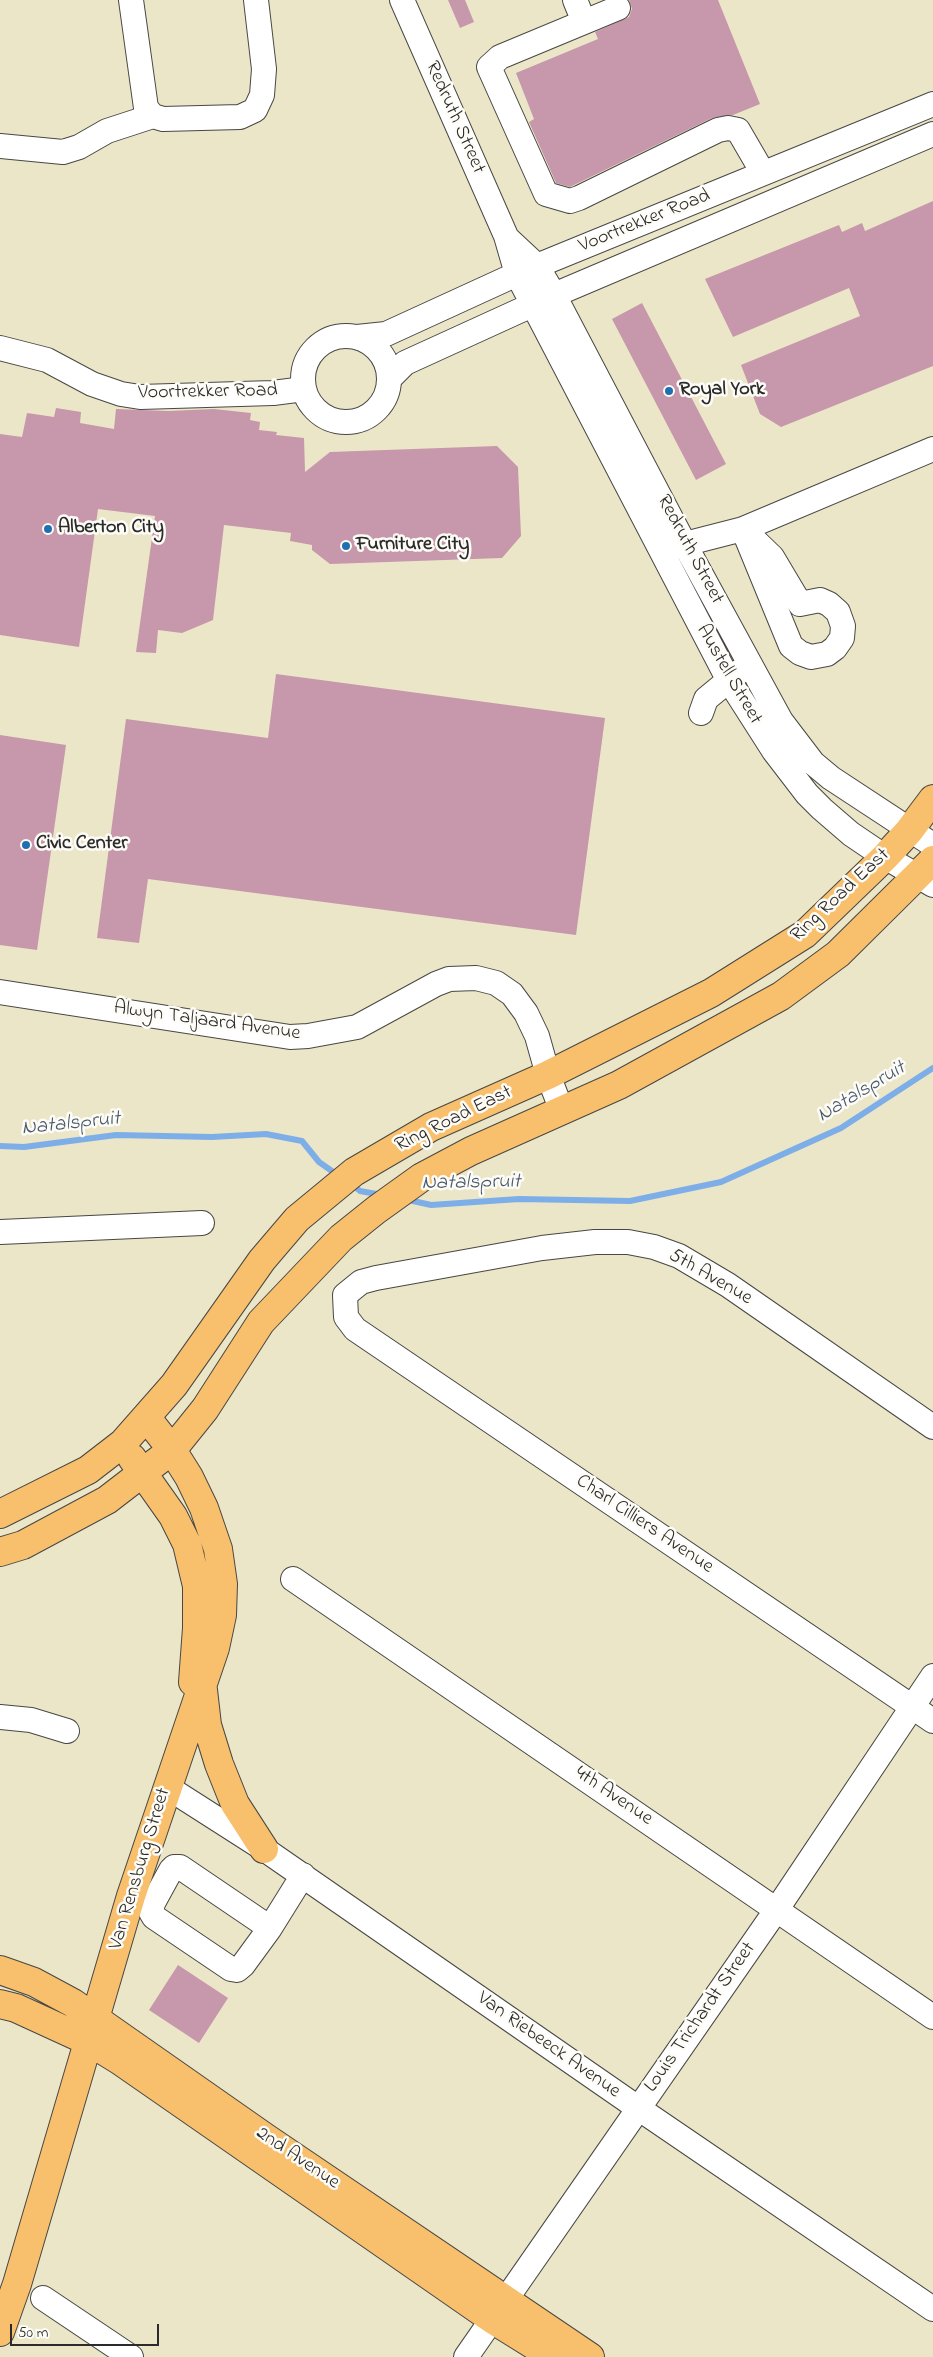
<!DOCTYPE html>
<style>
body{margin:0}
#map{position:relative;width:933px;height:2357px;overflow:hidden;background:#ebe6c8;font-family:"Indie Flower",sans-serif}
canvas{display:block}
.scale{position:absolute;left:10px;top:2324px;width:149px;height:22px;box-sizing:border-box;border:2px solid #2b2b2b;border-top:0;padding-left:6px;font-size:15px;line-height:18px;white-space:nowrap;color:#2b2b2b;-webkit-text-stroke:4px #fdfcf7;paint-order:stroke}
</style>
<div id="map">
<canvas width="933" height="2357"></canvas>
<div class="scale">50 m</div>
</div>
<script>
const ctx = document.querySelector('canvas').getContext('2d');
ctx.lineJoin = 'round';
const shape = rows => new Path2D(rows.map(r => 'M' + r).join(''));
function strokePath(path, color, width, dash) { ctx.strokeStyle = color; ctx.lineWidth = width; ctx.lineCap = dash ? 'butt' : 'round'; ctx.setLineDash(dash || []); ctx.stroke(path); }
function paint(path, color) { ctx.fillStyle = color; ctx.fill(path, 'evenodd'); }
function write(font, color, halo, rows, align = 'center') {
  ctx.font = font + ' "Indie Flower",sans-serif'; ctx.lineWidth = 5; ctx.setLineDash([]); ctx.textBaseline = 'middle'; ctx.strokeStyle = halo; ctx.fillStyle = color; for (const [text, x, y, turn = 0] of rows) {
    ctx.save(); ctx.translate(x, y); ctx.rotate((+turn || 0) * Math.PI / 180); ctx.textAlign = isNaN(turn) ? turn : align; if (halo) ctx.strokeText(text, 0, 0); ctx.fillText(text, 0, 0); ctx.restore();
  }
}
strokePath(shape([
 [0,1146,24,1147,116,1135,212,1137,266,1134,302,1141,319,1162,339,1176],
 [350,1183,360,1191,382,1195],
 [404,1199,431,1205,519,1199,630,1201,721,1182,841,1128,933,1068]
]), '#7eaee8', 6);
paint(shape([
 [448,0,465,0,474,22,460,28],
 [629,0,718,0,760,104,733,115,712,118,574,185,570,187,556,183,529,122,534,119,516,73,598,39,595,32,629,17,632,9],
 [933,201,933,366,781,427,760,414,741,365,860,316,849,288,733,337,705,279,839,225,842,232,862,223,865,231],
 [642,303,726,464,696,480,612,319],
 [56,408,81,412,80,423,114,429,116,409,168,411,214,409,251,413,250,420,260,422,259,430,277,432,276,435,304,438,305,472,330,452,497,446,518,467,521,536,502,558,330,564,312,550,312,545,290,541,291,533,224,525,213,620,182,633,158,630,156,653,136,652,155,516,98,509,79,647,0,635,0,434,22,437,27,413,54,417],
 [276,674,605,718,576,935,148,879,139,943,97,938,126,719,268,738],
 [0,735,66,745,37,950,0,945],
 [178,1965,228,1998,199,2043,149,2010]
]), '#c797ab');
const minor = shape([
 [131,0,146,108,153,116,163,119,240,117,255,110,262,95,264,69,256,0],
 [402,0,506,236,517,274,728,679,774,751,807,794,822,809,851,834,885,857,933,885],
 [575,0,584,22],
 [618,8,500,57,489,67,546,194,570,201,579,198,718,130,728,128,738,130,763,173],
 [0,146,63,152,79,147,107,131,153,116],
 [507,238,537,266,554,295,684,543,781,721,813,763,831,778,933,845],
 '303 379a43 43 0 1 1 86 0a43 43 0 1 1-86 0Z',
 [357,337,386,334,517,274,933,104],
 [0,348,47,360,92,384,121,394,140,397,273,393,304,389],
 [390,378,405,363,554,295,933,134],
 [743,529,772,557,800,604,820,600,829,604,838,612,843,626,842,638,835,648,827,654,811,657,800,653,791,646,743,529],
 [669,548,743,529,933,449],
 [701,713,706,699,740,671],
 [0,992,290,1037,308,1036,357,1027,436,984,449,979,476,978,496,983,512,994,526,1013,537,1036,548,1075,562,1111],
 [0,1232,202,1223],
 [933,1427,728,1285,679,1256,654,1247,628,1242,595,1242,542,1248,376,1278,361,1282,345,1295,346,1317,355,1329,933,1721],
 [293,1579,933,2017],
 [0,1717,31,1720,67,1731],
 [167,1787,264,1849,638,2108,933,2309],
 [131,1896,153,1903,171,1870,174,1867,180,1867,270,1928,303,1875],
 [153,1903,151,1912,154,1917,231,1969,237,1970,243,1965,270,1928],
 [43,2298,131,2357],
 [466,2357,777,1909,933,1676]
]);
const major = shape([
 [132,1458,173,1516,187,1544,197,1586,197,1628,193,1682],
 [0,1514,88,1470,123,1443,174,1385,262,1260,297,1219,354,1172,431,1127,548,1075,711,993,805,934,885,857,909,831,933,799],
 [0,1552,23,1545,107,1500,172,1450,205,1409,261,1322,341,1238,376,1210,422,1177,471,1151,619,1085,781,996,838,954,933,860],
 [203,1690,207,1725,219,1764,235,1804,264,1849],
 [0,1970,34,1982,73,2003,266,2138,590,2357],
 [0,2004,16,2008,88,2041,119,2060,492,2319,553,2357],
 [0,2332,17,2284,131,1896,215,1648,222,1615,223,1584,218,1549,204,1508,189,1477,172,1450,147,1418]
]);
strokePath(minor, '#484743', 26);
strokePath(major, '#484743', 30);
strokePath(minor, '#fff', 24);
strokePath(major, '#f8bf6c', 28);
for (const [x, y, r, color] of [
 [669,391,5,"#1f6fb2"],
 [48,529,5,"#1f6fb2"],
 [346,546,5,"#1f6fb2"],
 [26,845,5,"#1f6fb2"]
]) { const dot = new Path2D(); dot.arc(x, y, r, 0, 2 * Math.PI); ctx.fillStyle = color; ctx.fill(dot); strokePath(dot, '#fdfcf7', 2); }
write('20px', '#2b2b2b', '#fdfcf7', [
 ["Redruth Street",454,118,66],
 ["Voortrekker Road",645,222,-22],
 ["Voortrekker Road",208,393,-1],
 ["Redruth Street",689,550,62],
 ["Austell Street",728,675,60],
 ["Ring Road East",841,896,-43],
 ["Alwyn Taljaard Avenue",207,1022,8],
 ["Ring Road East",454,1120,-26],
 ["5th Avenue",710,1278,30],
 ["Charl Cilliers Avenue",644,1525,34],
 ["4th Avenue",613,1797,34],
 ["Van Rensburg Street",141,1869,-73],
 ["Louis Trichardt Street",701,2018,-55],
 ["Van Riebeeck Avenue",548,2046,35],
 ["2nd Avenue",297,2159,34]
]);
write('bold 20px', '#2b2b2b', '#fdfcf7', [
 ["Royal York",679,391],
 ["Alberton City",58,529],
 ["Furniture City",356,546],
 ["Civic Center",36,845]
], 'left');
write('italic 21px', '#48596d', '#fdfcf7', [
 ["Natalspruit",862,1093,-31],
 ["Natalspruit",71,1125,-6],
 ["Natalspruit",471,1184,-1]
]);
</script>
